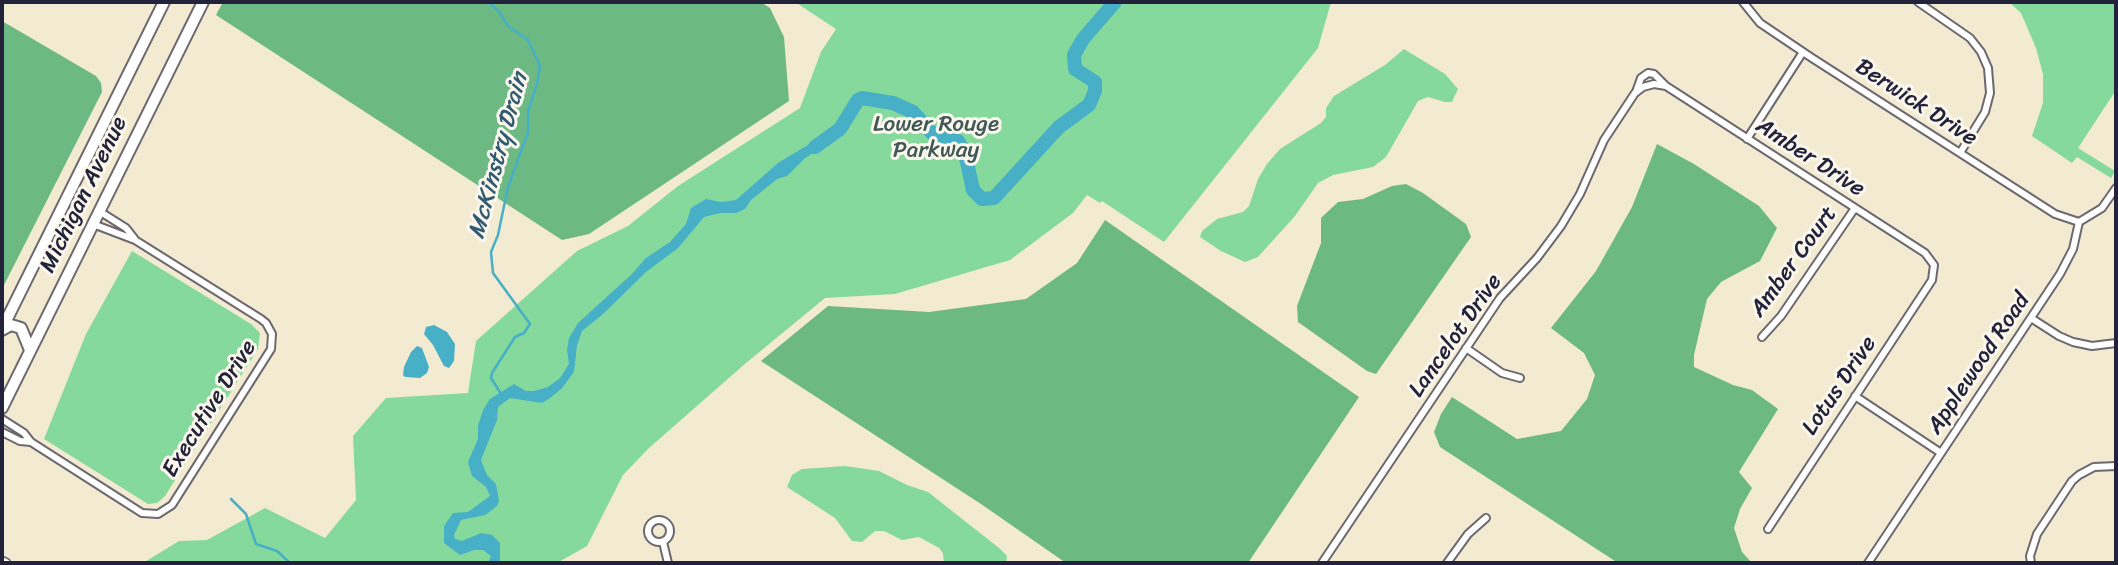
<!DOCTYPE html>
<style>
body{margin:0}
#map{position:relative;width:2118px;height:565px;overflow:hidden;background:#f3ead2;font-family:Sriracha,sans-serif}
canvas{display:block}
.frame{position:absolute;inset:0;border:4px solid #22223b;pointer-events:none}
</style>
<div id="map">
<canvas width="2118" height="565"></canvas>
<div class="frame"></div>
</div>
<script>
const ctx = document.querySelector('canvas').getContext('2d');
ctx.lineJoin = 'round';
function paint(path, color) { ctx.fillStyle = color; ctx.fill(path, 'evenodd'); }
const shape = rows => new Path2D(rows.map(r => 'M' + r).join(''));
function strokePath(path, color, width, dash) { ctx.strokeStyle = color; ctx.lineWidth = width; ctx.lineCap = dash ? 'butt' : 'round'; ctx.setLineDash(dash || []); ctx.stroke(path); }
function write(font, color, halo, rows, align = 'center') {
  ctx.font = font + ' Sriracha,sans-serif'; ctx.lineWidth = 6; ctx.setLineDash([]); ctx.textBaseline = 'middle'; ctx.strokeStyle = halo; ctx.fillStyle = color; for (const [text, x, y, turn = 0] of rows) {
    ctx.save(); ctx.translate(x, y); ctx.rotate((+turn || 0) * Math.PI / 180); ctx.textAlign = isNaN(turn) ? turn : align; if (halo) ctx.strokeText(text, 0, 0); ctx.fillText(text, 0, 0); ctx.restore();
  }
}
paint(shape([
 [795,2,1331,2,1318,48,1164,242,1102,201,1100,203,1087,195,1073,213,1010,260,895,294,825,298,746,363,649,448,623,475,587,546,557,563,143,563,179,541,207,540,265,508,325,538,356,500,353,436,386,398,468,393,476,341,577,251,628,226,678,186,800,108,821,52,836,29],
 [2009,2,2116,2,2116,90,2078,148,2115,171,2111,178,2077,157,2072,163,2032,136,2043,103,2043,74,2036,48,2021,13],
 [1404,49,1445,74,1458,89,1452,102,1445,102,1428,97,1418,101,1386,157,1373,167,1333,175,1318,183,1295,216,1258,257,1245,262,1221,251,1200,237,1202,231,1217,219,1243,212,1249,206,1258,179,1267,164,1280,149,1321,123,1326,117,1326,108,1334,96,1385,65],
 [132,251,251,324,260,333,258,349,165,496,157,503,148,504,44,439,86,334],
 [845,466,879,471,907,485,928,492,999,548,1007,556,1006,562,944,563,943,553,939,548,919,537,902,540,884,531,875,531,862,542,852,541,835,518,787,487,792,475,802,469]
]), '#85d99c');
paint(shape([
 [223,2,761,2,770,8,784,37,789,101,589,234,562,240,216,15],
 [2,21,96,76,101,83,102,92,2,289],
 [1657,144,1694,164,1759,206,1777,228,1760,261,1721,282,1707,299,1694,355,1694,367,1733,385,1752,390,1778,409,1739,472,1752,488,1740,509,1734,528,1742,552,1752,563,1618,563,1440,447,1434,432,1441,414,1452,397,1517,439,1561,431,1587,399,1595,375,1584,353,1551,328,1596,271,1632,207],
 [1406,184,1423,193,1466,224,1471,237,1376,374,1367,371,1298,322,1297,306,1321,243,1321,218,1338,202,1363,199,1392,186],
 [1105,220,1359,397,1248,563,1066,563,981,504,761,361,828,306,929,312,1026,299,1077,263]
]), '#6cb984');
paint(shape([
 [832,137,825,145,805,158,787,176,777,179,751,200,745,209,736,213,720,213,704,217,678,248,646,272,603,314,582,331,577,345,574,372,562,388,550,398,542,403,510,398,498,407,497,420,481,460,487,475,496,484,499,501,497,506,485,515,461,520,454,535,455,539,462,541,481,533,492,535,500,543,500,563,488,563,491,556,483,550,474,550,460,555,444,543,444,526,453,513,468,512,490,496,486,487,472,476,468,462,478,439,478,426,483,410,490,399,514,384,526,391,534,391,548,387,560,378,569,364,567,350,569,338,578,323,632,274,646,258,670,242,686,224,691,208,706,199,721,202,736,200,778,163,813,142],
 [434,325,447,332,455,344,454,361,449,368,444,366,433,345,424,334,426,327],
 [417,346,422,348,429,367,427,373,420,378,405,377,403,375,404,367,411,352]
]), '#47afc6');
strokePath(shape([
 [487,2,498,10,508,26,528,40,540,66,537,84,528,111,528,132,508,187,498,235,491,252,493,273,530,324,524,333,515,337,492,373,491,378,501,394],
 [231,499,246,514,256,544,277,551,290,563]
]), '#47afc6', 2.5);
strokePath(shape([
 [815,147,840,129,858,100,862,98,893,103,913,112,932,133,958,141,965,153,973,190,982,199,994,198,1059,127,1089,105,1095,91,1095,82,1075,69,1074,55,1083,39,1115,2]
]), '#47afc6', 14);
const minor = shape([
 [1743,2,1760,23,1812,58,2055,214,2079,222],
 [1918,2,1970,38,1981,52,1988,68,1990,93,1985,112,1960,153],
 [1636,92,1641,78,1648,73,1654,74,1665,85],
 [1747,139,1803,52],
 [99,211,126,228,134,238],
 [2031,318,2059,336,2073,342,2092,346,2116,343],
 [1762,337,1781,316,1855,208],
 [1466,348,1502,373,1520,378],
 [1855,396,1941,453],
 [2,419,24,433,31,442,142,513,158,514,172,505,271,349,272,334,266,323,261,319,135,240,93,224],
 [2,432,20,441,31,442],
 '648 531a11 11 0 1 1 22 0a11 11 0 1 1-22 0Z',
 [663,542,668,563],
 [1322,563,1500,298,1537,258,1561,226,1580,194,1604,140,1635,93,1643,87,1654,84,1666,86,1925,253,1934,265,1932,280,1768,529],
 [1447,563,1468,534,1486,518],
 [1868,563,2060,274,2073,249,2079,222,2102,208,2116,188],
 [2031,563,2030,556,2037,534,2072,481,2079,475,2094,467,2116,466]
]);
const tertiary = shape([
 [2,561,6,563]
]);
const primary = shape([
 [2,329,164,2],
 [2,330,11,325,21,328,30,350],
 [2,408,203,2]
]);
strokePath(minor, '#6b6870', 10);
strokePath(tertiary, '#6b6870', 11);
strokePath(primary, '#6b6870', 14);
strokePath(minor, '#fff', 6);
strokePath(tertiary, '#fff', 8);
strokePath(primary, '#fff', 10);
write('23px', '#22223b', '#fbf7ec', [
 ["Berwick Drive",1916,103,33],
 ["Amber Drive",1810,158,33],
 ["Michigan Avenue",84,195,-64],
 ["Amber Court",1794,262,-54],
 ["Lancelot Drive",1456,336,-55],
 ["Applewood Road",1979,364,-56],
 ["Lotus Drive",1840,386,-56],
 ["Executive Drive",210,409,-58]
]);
write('23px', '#405958', '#fbf7ec', [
 ["Lower Rouge",936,125],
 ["Parkway",936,151]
]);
write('italic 24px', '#315a73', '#fbf7ec', [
 ["McKinstry Drain",499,156,-75]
]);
</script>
